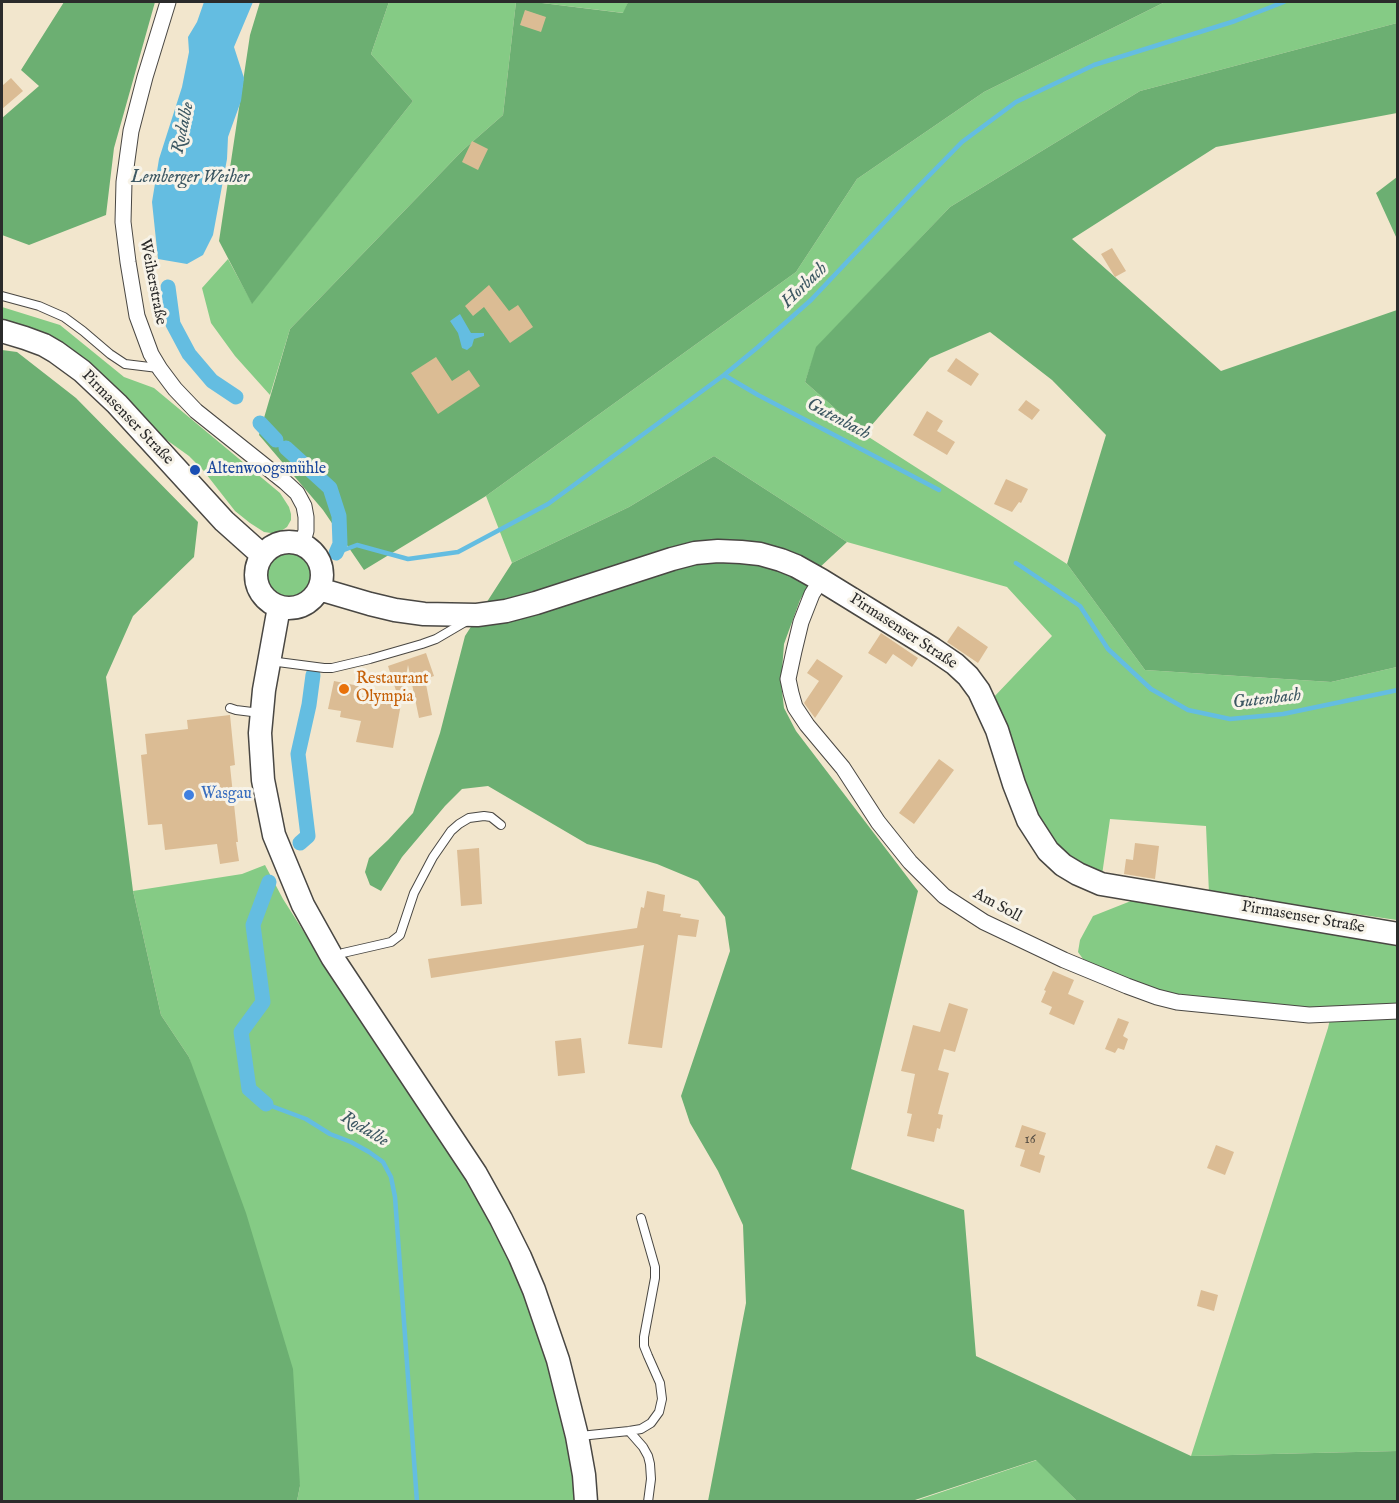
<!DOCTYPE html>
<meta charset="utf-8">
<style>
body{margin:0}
#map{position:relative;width:1399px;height:1503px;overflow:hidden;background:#f2e6cd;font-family:"IM FELL English",serif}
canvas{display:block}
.frame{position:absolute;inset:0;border:3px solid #2b2b2b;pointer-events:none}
</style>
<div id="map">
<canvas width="1399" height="1503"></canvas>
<div class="frame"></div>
</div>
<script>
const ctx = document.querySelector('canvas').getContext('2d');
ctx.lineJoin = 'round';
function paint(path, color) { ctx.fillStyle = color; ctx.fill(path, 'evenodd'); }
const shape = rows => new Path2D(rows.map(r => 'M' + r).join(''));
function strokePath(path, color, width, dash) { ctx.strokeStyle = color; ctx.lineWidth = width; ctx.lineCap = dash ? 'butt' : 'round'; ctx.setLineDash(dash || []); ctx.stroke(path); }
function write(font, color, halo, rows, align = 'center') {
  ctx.font = font + ' "IM FELL English",serif'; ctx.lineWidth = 6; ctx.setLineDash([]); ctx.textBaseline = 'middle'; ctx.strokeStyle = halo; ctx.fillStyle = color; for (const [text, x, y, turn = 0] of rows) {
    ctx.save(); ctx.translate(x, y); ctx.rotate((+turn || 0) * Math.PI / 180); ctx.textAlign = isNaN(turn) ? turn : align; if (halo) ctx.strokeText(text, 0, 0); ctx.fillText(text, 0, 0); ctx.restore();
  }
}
paint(shape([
 [389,2,516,2,503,115,463,150,290,329,270,395,235,356,211,323,202,288,228,259,252,303,413,101,371,54],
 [534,2,628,2,624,13],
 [1165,2,1397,2,1397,23,1140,91,950,207,817,347,805,382,864,434,1067,564,1145,670,1331,682,1397,667,1397,920,1209,893,1206,826,1110,819,1102,875,1068,856,1046,836,1023,784,992,699,1052,636,1007,587,847,542,714,456,629,507,512,563,486,496,796,272,857,179,984,92],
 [2,307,60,325,124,377,154,388,280,493,289,507,291,514,291,520,287,527,278,533,271,533,264,532,250,523,235,511,203,470,189,456,2,322],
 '266 576a24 24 0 1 1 48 0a24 24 0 1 1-48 0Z',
 [265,865,283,899,374,1042,451,1152,510,1261,545,1350,566,1427,576,1501,297,1501,300,1486,189,1057,161,1015,133,891,242,874],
 [1136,899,1397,945,1397,1451,1191,1456,1328,1028,1332,1010,1176,997,1132,983,1083,959,1078,952,1080,940,1093,916],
 [1037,1460,1077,1501,912,1502]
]), '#85cb85');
paint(shape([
 [64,2,155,2,114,148,106,215,29,245,2,235,2,118,39,86,21,70],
 [260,2,389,2,371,54,413,101,252,304,219,241,250,35],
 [516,2,534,2,623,13,628,2,1165,2,984,92,857,179,796,272,486,496,364,570,323,510,259,435,290,329,463,150,503,115],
 [1397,23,1397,113,1216,147,1072,239,1221,371,1397,310,1397,667,1331,682,1145,670,1067,564,1106,435,1052,380,990,332,930,358,864,434,805,382,816,347,950,207,1140,91],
 [1397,177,1397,239,1376,193],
 [2,350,17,352,76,398,198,522,194,557,133,616,106,677,133,891,161,1015,189,1057,246,1213,293,1369,300,1486,297,1501,2,1501],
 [714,456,847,542,818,569,800,600,784,644,781,683,784,708,796,731,918,891,851,1169,964,1210,976,1356,1191,1456,1397,1451,1397,1501,1077,1501,1036,1460,912,1501,708,1501,746,1303,743,1225,718,1171,690,1123,681,1096,730,951,725,917,698,881,657,864,587,844,488,786,462,789,445,806,402,857,381,891,370,885,365,872,369,858,388,840,413,813,440,733,465,636,512,563,629,507]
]), '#6caf72');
paint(shape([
 [204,2,253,2,234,47,244,78,241,101,228,137,227,159,213,235,203,255,187,264,158,259,152,202,159,159,182,87,189,52,188,37,197,22],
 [460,314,471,333,484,333,484,336,474,339,472,346,467,350,462,348,458,333,450,321]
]), '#64bde1');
strokePath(shape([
 [724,375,758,395,939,490],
 [336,553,357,545,408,559,458,552,548,504,724,375,758,347,811,300,912,193,962,142,1016,102,1094,65,1235,21,1284,2],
 [1016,563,1080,606,1108,649,1151,689,1188,710,1230,719,1283,714,1398,690],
 [266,1104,306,1119,330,1134,351,1142,369,1152,383,1162,391,1177,395,1197,417,1502]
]), '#64bde1', 4.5);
strokePath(shape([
 [168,287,173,324,189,354,212,381,236,397],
 [260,423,276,440],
 [286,448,330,488,339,516,340,544,336,553],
 [300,843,308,836,298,754,309,705,313,675],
 [266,1104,249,1089,241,1032,263,1002,253,925,269,882]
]), '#64bde1', 15);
paint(shape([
 [525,10,546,17,541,32,520,25],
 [11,78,23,91,2,109,2,86],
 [472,141,488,149,478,170,462,162],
 [1112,248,1126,271,1115,277,1101,254],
 [489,285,509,311,518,305,533,327,510,343,484,307,473,316,465,306],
 [436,357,452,381,469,370,480,386,438,414,411,373],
 [956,358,979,374,971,386,947,371],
 [1026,400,1040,410,1032,420,1018,410],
 [927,411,943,421,937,431,955,442,947,455,913,435],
 [1006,479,1028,489,1021,503,1019,502,1012,512,994,504],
 [958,626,988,647,978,663,947,642],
 [881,633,918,658,912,667,893,654,886,664,868,653],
 [426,653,434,676,425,679,432,715,419,718,408,665,393,748,356,742,361,721,340,717,341,711,328,709,334,681,359,686,357,695,400,703,388,666],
 [817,659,843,676,815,718,804,703,819,681,807,673],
 [230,715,235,765,230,766,238,842,236,842,239,861,220,864,217,844,165,850,162,824,148,825,141,755,147,754,145,734,188,729,187,720],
 [939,759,954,770,914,824,899,813],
 [1135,843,1159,846,1155,879,1124,874,1126,859,1133,860],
 [479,848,482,904,461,906,457,850],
 [647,891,665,895,663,911,681,914,680,917,699,920,696,937,678,935,662,1048,628,1044,644,945,431,978,428,959,637,928,641,907,644,908],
 [1053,971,1074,980,1068,994,1084,1001,1074,1025,1049,1014,1052,1007,1041,1002,1046,991,1044,990],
 [949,1003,968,1009,955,1052,944,1049,938,1070,949,1073,938,1114,943,1115,940,1129,937,1128,934,1142,907,1136,912,1114,907,1113,915,1074,901,1071,913,1025,940,1032],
 [1118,1018,1129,1022,1123,1036,1128,1039,1124,1050,1118,1048,1115,1053,1105,1049],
 [581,1038,585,1073,558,1076,555,1041],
 [1022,1125,1046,1133,1039,1154,1045,1156,1040,1173,1020,1166,1025,1150,1015,1147],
 [1216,1145,1234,1152,1225,1175,1207,1168],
 [1201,1290,1218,1295,1214,1311,1197,1306]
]), '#dbbc94');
const lane = shape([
 [2,296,39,306,64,317,83,331,110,354,125,364,158,368],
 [270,661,324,668,332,668,370,659,422,644,436,639,465,622],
 [230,708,236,710,260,713],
 [335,959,343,953,391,942,400,935,414,893,433,857,451,831,459,824,469,818,484,816,491,817,501,825],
 [629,1431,643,1447,648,1456,650,1464,651,1479,648,1502],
 [580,1436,629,1431,641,1429,651,1423,659,1412,662,1399,660,1383,648,1356,644,1346,644,1337,655,1278,655,1267,641,1218]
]);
const street = shape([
 [168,2,145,77,131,131,124,182,123,222,128,262,137,316,151,354,160,369,175,389,196,411,285,482,297,493,304,506,306,517,306,531,302,544],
 [821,580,812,594,801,622,794,651,788,679,791,693,795,707,807,725,843,768,878,822,910,862,944,896,984,922,1064,960,1127,986,1157,997,1177,1002,1309,1015,1398,1011]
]);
const secondary = shape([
 [2,331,25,338,44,345,56,352,82,371,117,404,224,521,262,555],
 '256 575a33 33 0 1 1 66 0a33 33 0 1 1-66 0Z',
 [319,589,370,604,395,610,424,614,477,615,506,611,536,603,672,559,695,553,718,551,741,552,760,554,781,560,796,566,821,580,933,649,955,664,968,676,979,691,997,730,1014,784,1028,820,1048,851,1063,865,1078,874,1101,884,1398,934],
 [279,607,264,690,260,733,263,780,274,835,303,905,332,957,476,1174,501,1219,520,1257,534,1290,558,1360,577,1436,584,1475,586,1502]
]);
strokePath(lane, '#494743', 10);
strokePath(street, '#494743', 17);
strokePath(secondary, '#494743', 25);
strokePath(lane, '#fff', 8);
strokePath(street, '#fff', 15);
strokePath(secondary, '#fff', 22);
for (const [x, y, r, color] of [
 [195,470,6,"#1a4fb4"],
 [344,689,6,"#e8710a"],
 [189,795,6,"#3f7fe0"]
]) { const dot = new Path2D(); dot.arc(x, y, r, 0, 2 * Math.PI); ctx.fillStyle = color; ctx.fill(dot); strokePath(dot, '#f7f3e8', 2); }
write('14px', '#574f45', null, [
 ["16",1030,1140]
]);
write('16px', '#2b2b2b', '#f7f3e8', [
 ["Weiherstraße",152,282,79],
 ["Pirmasenser Straße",127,418,46],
 ["Pirmasenser Straße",903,632,33],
 ["Am Soll",997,906,29],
 ["Pirmasenser Straße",1303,918,10]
]);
write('16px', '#164399', '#f7f3e8', [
 ["Altenwoogsmühle",207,470]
], 'left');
write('16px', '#c56008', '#f7f3e8', [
 ["Restaurant",356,680],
 ["Olympia",356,698]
], 'left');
write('16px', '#366cbe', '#f7f3e8', [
 ["Wasgau",201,795]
], 'left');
write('italic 18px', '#3c5762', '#f7f3e8', [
 ["Rodalbe",184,128,-78],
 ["Lemberger Weiher",190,178],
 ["Horbach",805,286,-44],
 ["Gutenbach",838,420,28],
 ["Gutenbach",1267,700,-7],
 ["Rodalbe",364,1130,31]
]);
</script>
